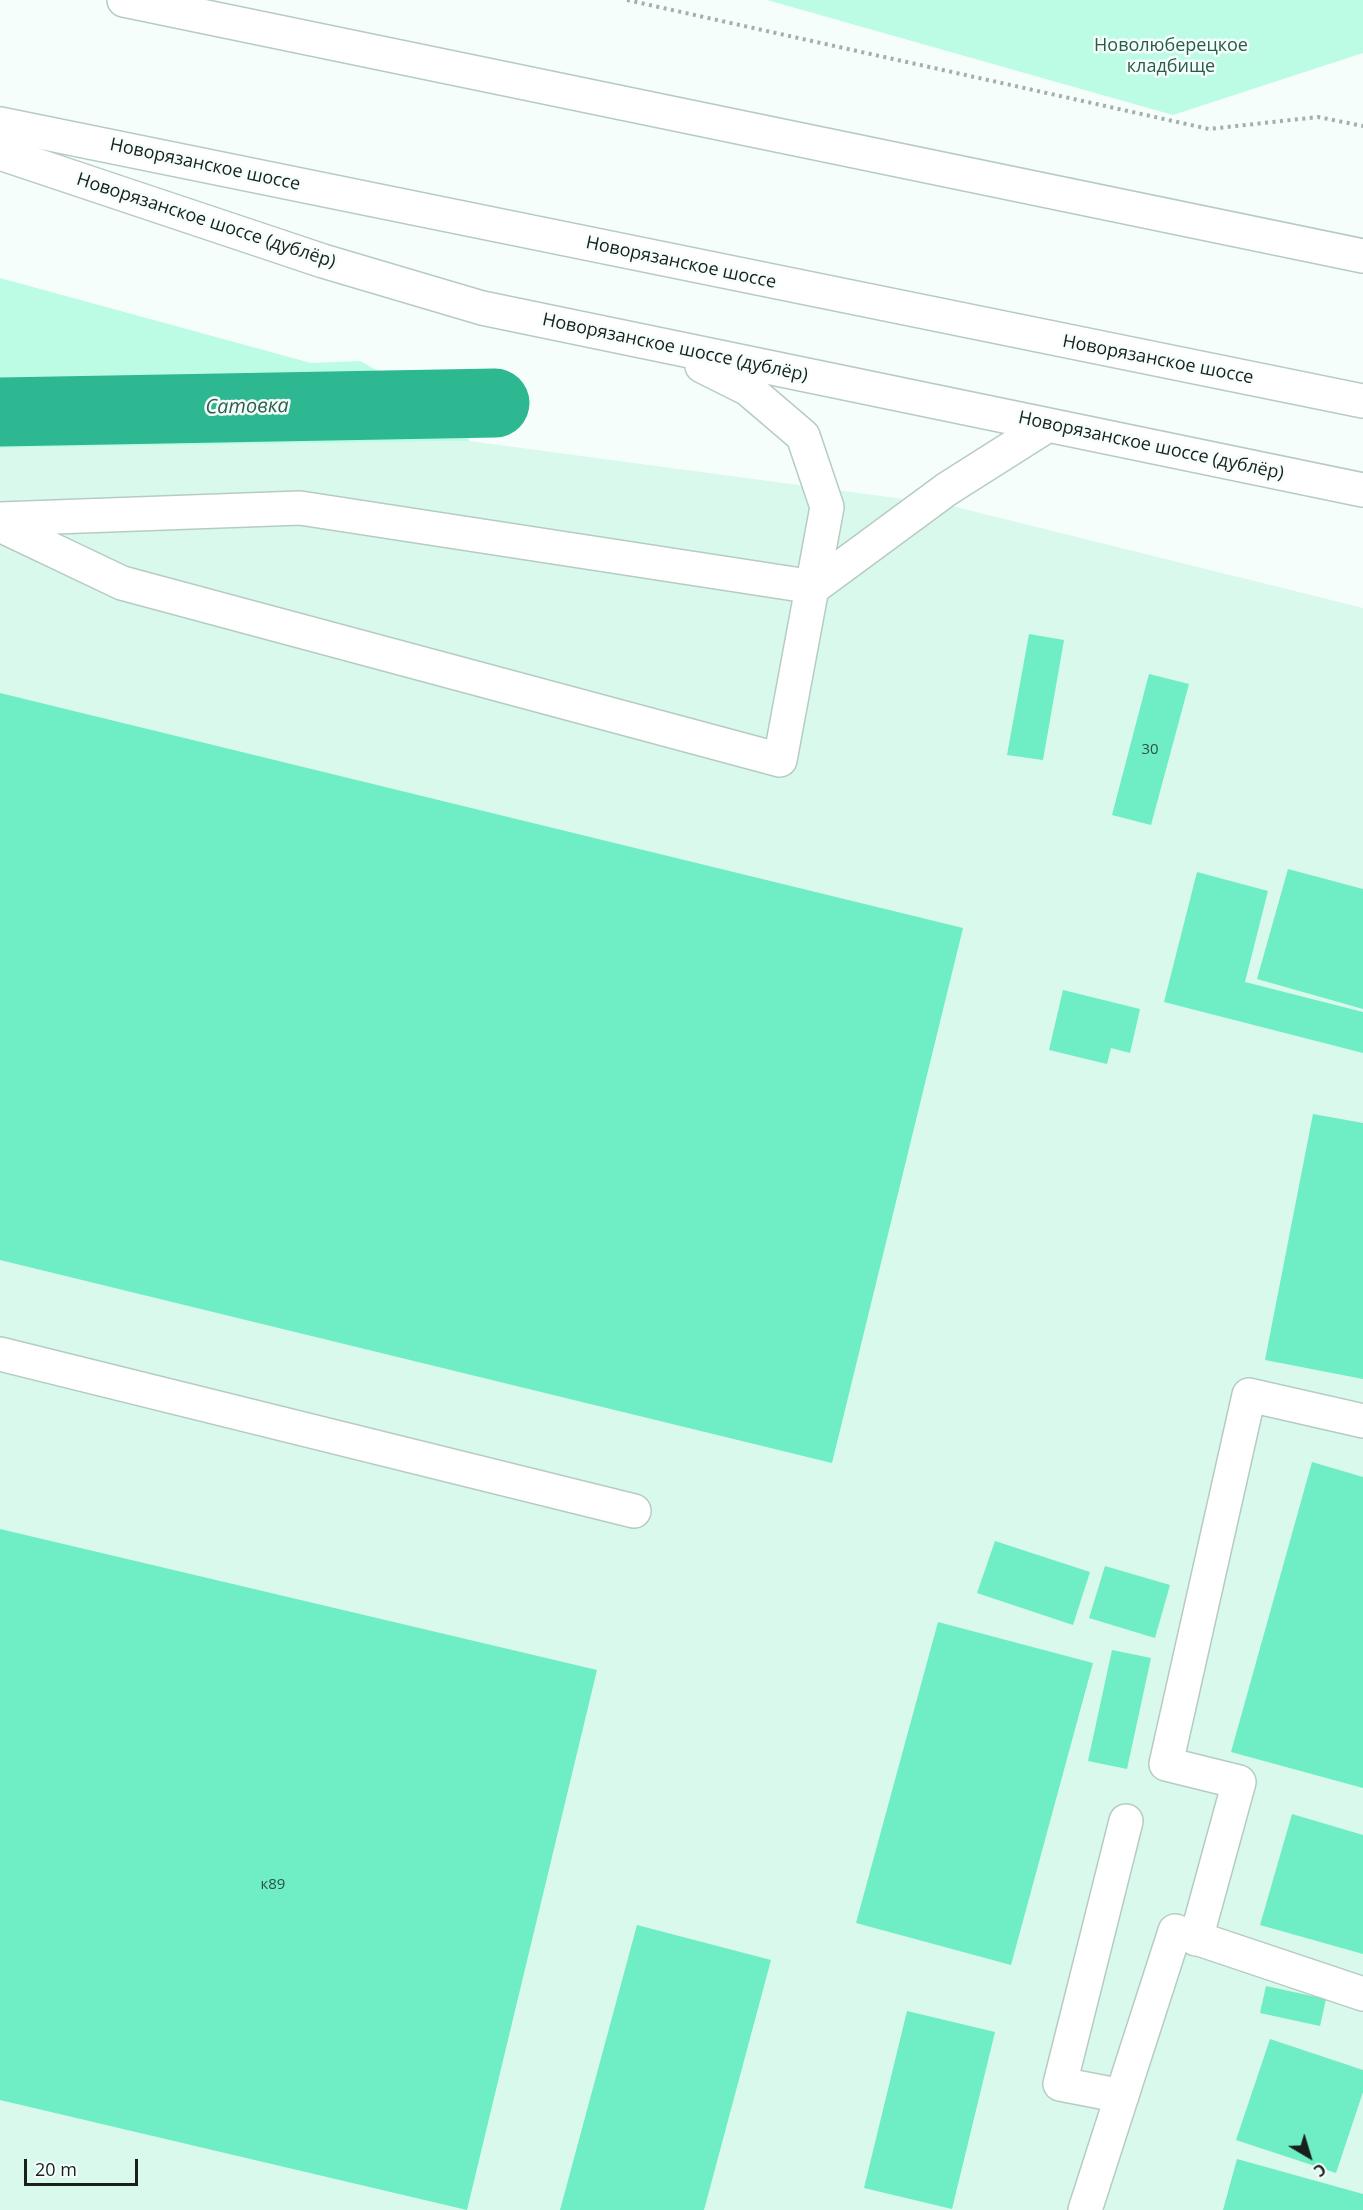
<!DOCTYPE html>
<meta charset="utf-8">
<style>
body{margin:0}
#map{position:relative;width:1363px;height:2210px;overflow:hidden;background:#f5fefa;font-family:"Open Sans",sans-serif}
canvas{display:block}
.north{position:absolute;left:1279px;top:2126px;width:60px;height:60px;-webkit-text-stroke:4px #f5fefa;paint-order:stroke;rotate:142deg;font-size:16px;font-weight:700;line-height:24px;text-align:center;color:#17201c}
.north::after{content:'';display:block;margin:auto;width:21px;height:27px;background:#17201c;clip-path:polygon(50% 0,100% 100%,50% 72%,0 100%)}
.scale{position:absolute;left:24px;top:2159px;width:114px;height:27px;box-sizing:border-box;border:3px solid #17201c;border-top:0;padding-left:8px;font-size:18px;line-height:21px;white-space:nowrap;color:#17201c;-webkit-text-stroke:4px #f5fefa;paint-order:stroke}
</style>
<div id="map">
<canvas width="1363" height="2210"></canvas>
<div class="north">С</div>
<div class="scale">20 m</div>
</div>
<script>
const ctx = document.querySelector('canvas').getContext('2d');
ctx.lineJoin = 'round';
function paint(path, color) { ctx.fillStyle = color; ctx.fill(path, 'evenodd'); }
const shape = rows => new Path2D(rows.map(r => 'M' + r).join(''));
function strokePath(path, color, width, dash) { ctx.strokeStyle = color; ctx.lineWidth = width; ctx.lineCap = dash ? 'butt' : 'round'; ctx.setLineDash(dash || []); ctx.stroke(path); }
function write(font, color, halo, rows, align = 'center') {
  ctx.font = font + ' "Open Sans",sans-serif'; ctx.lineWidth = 5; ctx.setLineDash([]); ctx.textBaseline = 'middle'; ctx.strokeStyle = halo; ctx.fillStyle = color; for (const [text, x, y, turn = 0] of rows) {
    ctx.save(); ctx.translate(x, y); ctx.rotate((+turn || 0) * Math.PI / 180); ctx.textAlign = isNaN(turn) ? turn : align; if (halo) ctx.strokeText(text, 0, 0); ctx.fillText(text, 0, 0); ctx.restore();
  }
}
paint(shape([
 [469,441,948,505,1363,608,1363,2210,0,2210,0,448]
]), '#d9f9ec');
paint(shape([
 [767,0,1363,0,1363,53,1173,115],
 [0,278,311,363,360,361,387,376,443,396,466,412,469,441,0,448]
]), '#bdfce4');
strokePath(shape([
 [0,412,495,403]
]), '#2db891', 69);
paint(shape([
 [1029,634,1064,640,1043,760,1007,755],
 [1149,674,1189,684,1151,825,1112,815],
 [0,693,963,928,832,1463,0,1260],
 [1288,869,1363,889,1363,1009,1257,979],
 [1197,872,1268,891,1245,982,1363,1012,1363,1053,1164,1002],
 [1063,990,1140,1009,1130,1053,1111,1048,1107,1064,1049,1050],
 [1313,1114,1363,1123,1363,1379,1265,1360],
 [1312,1462,1363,1477,1363,1788,1231,1752],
 [0,1529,597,1670,467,2210,0,2100],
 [995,1541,1090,1572,1073,1625,977,1593],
 [1105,1566,1170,1585,1155,1638,1089,1618],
 [938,1622,1093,1663,1011,1965,856,1923],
 [1112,1650,1151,1658,1127,1769,1088,1761],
 [1292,1814,1363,1835,1363,1954,1260,1925],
 [637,1925,771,1960,704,2210,560,2210],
 [1266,1986,1326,1999,1320,2026,1260,2013],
 [907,2011,995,2032,952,2209,864,2188],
 [1270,2039,1363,2070,1363,2092,1336,2173,1236,2140],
 [1237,2159,1363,2194,1363,2210,1223,2210]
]), '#6fedc4');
const minor = shape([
 [0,153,323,261,482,308,1363,490],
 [0,519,300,508,814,587,947,489,1048,425],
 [0,525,122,583,780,760,827,507,803,436,748,389,702,366],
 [0,1354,634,1511],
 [1196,1939,1239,1782,1166,1764,1249,1395,1363,1421],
 [1122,2096,1060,2084,1126,1821],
 [1085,2210,1175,1931,1363,1994]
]);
const highway = shape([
 [124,0,1363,256],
 [0,124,1363,401]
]);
strokePath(minor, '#b6ccc3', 36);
strokePath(highway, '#b6ccc3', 36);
strokePath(shape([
 [627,0,1209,129,1318,117,1363,126]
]), '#a5aeaa', 4, [3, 4.5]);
strokePath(minor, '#fff', 33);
strokePath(highway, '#fff', 33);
write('15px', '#2d5346', null, [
 ["30",1150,750],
 ["к89",273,1885]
]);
write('18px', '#285c4b', '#f5fefa', [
 ["Новолюберецкое",1171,46],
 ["кладбище",1171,67]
]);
write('18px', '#17201c', '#f5fefa', [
 ["Новорязанское шоссе",205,165,12],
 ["Новорязанское шоссе (дублёр)",206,221,18],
 ["Новорязанское шоссе",681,263,12],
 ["Новорязанское шоссе (дублёр)",675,348,12],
 ["Новорязанское шоссе",1158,360,11],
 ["Новорязанское шоссе (дублёр)",1151,446,12]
]);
write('italic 20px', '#2b5f4e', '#f5fefa', [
 ["Сатовка",247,407,-1]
]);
</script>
